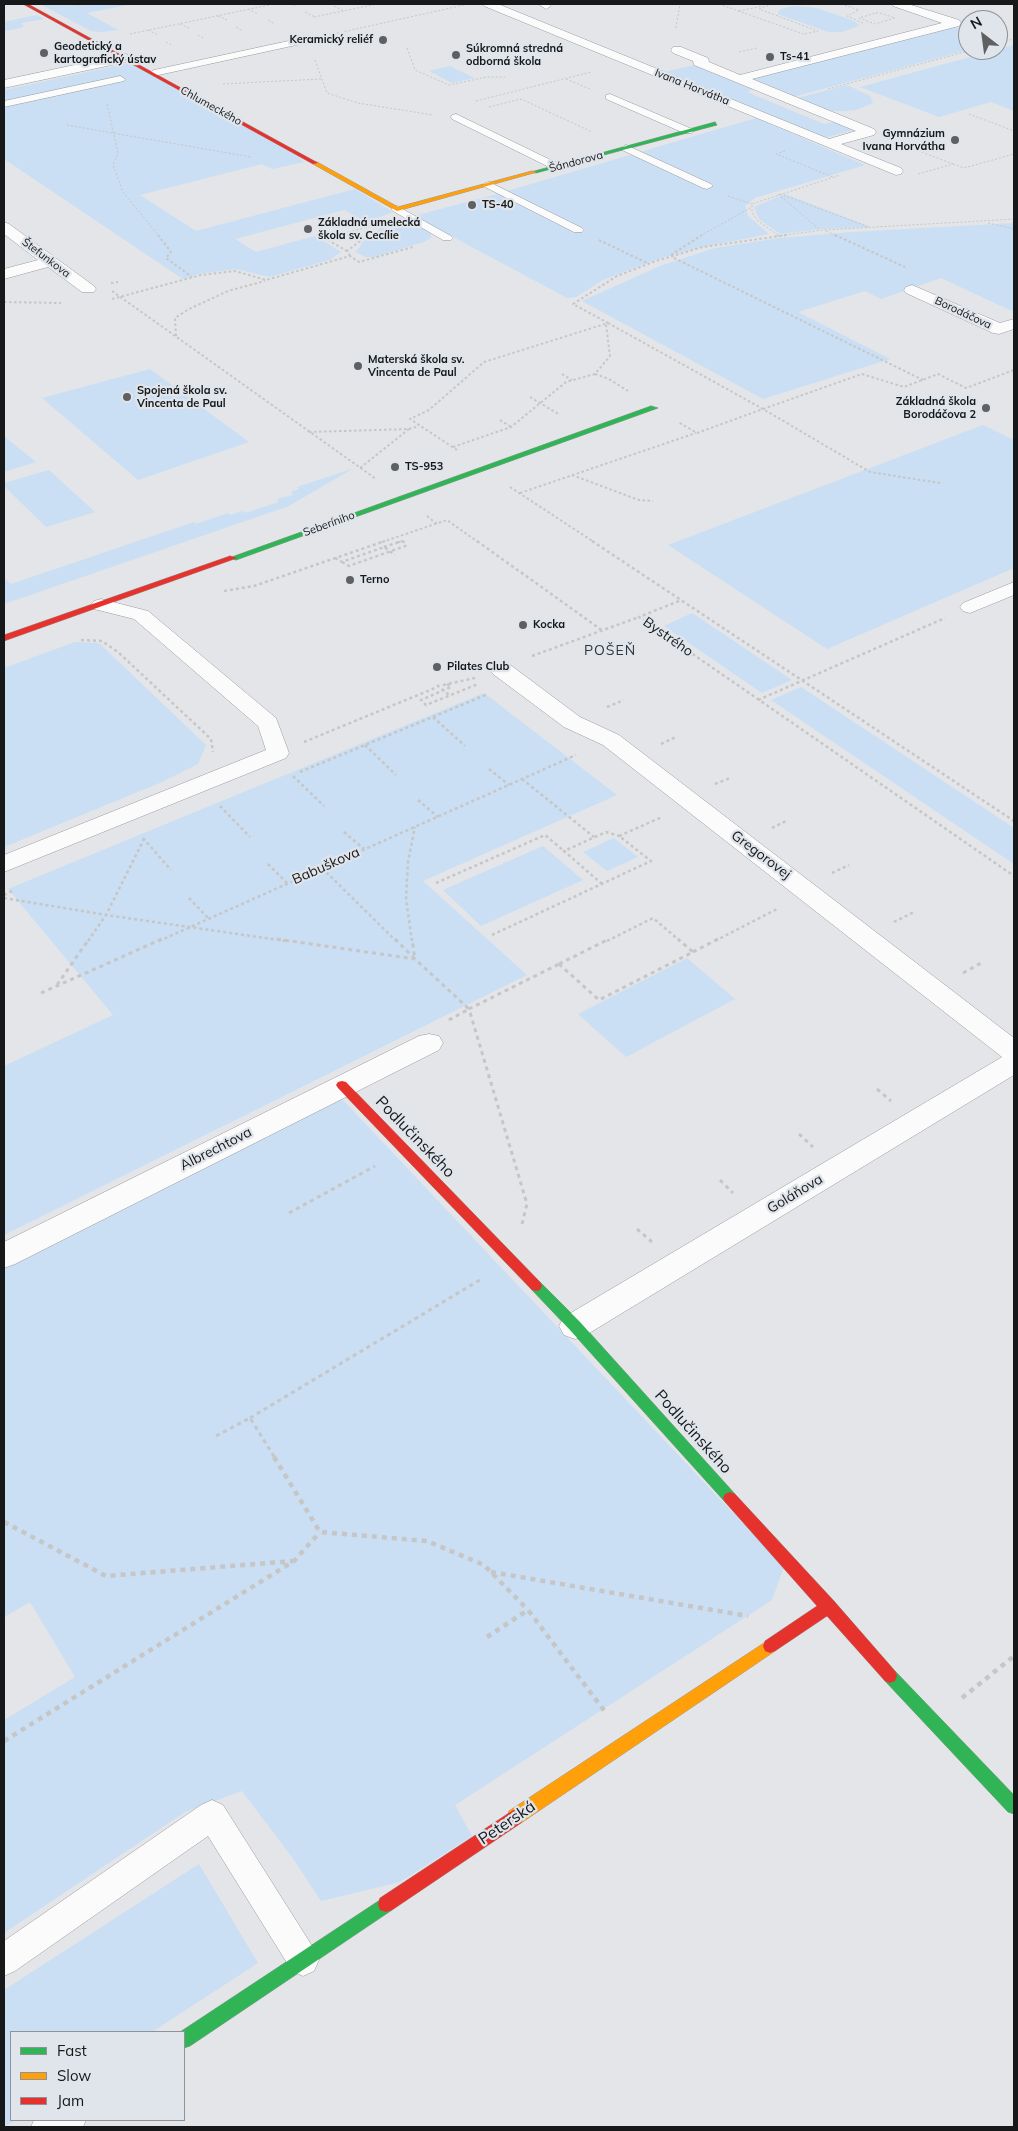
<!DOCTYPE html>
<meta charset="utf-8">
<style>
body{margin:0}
#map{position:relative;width:1018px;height:2131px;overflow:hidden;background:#e3e5e8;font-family:Mulish,sans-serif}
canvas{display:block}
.frame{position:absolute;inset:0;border:5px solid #16181a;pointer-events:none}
.legend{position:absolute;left:10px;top:2031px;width:175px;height:90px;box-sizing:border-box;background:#e0e5eb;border:1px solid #8f9397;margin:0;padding:6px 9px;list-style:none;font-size:15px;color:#16181a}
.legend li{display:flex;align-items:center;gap:10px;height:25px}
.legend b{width:25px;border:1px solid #8f9397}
.north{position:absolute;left:958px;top:10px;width:50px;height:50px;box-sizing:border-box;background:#e0e5eb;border:1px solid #8f9397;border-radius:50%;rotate:330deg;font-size:14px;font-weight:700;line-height:20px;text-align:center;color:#16181a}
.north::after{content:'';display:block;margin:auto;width:18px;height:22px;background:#5e6062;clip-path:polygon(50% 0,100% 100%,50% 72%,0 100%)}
</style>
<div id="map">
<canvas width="1018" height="2131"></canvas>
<div class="frame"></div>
<ul class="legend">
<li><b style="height:6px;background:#30b455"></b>Fast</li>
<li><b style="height:6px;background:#ff9f0a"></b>Slow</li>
<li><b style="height:6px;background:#e5322d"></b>Jam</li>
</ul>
<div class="north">N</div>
</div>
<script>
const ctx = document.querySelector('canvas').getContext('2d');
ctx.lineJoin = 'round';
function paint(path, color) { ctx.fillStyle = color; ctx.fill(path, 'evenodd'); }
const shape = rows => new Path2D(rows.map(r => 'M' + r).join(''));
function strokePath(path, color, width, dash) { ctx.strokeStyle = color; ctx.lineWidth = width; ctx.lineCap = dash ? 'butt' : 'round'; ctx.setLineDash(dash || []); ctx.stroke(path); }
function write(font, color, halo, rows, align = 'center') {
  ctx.font = font + ' Mulish,sans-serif'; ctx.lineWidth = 4.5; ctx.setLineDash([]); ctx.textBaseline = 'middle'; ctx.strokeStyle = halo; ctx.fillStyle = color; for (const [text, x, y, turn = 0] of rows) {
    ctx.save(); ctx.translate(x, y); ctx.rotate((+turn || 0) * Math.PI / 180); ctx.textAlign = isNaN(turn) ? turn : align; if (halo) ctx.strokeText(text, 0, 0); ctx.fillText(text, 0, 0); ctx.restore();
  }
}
paint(shape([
 [40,4,132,4,87,13,118,30,102,32,91,31],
 [793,6,817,8,849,19,856,22,859,26,842,32,828,32,778,14,779,10],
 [37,15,44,19,21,23,24,26,21,28,4,31,4,22],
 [951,26,968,32,968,50,789,98,749,78],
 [1014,45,1014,111,991,102,939,117,860,87],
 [129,63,297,156,304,162,272,169,262,164,140,195,196,231,355,189,393,212,366,222,344,210,235,239,256,252,315,236,341,252,329,260,269,277,236,269,198,274,183,279,4,159,4,90],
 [695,65,754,89,747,92,824,124,834,122,854,130,823,138,665,72],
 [450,66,474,78,452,83,429,71],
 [847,85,870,96,873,103,856,110,843,111,828,111,794,99],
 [756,118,865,165,755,198,745,206,748,216,769,234,698,248,658,259,603,280,576,297,567,298,414,216,497,194],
 [785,194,871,227,821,229,780,234,759,219,754,207],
 [407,219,431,233,431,238,424,242,374,257,366,257,355,252,360,247,362,243,383,226],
 [1014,223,1014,309,1012,311,941,278,881,299,865,291,798,312,890,359,763,399,582,301,660,266,715,248,779,238,853,232],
 [150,369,249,442,138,480,42,398],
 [983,425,1014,440,1014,568,827,649,668,545],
 [4,436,36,462,4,472],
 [352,469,289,506,4,604,4,578,11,584,194,522,196,524,228,513,231,515,243,511,245,513,279,502,277,499,293,495,291,492,299,489,297,487],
 [49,470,95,512,46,527,4,486,4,483],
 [692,613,792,680,762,693,664,626],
 [75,642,99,643,206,745,198,764,162,782,4,847,4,668],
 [801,687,1014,828,1014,864,771,700],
 [484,693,617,795,423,881,527,975,4,1235,4,1066,113,1015,8,889],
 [614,838,638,857,607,871,583,852],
 [543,846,583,880,481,926,443,890],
 [687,958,735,999,626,1057,578,1014],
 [340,1097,784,1567,772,1600,455,1805,472,1836,400,1882,321,1901,294,1860,242,1791,185,1812,4,1933,4,1720,75,1677,30,1602,4,1617,4,1268],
 [199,1864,258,1963,152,2032,11,2032,11,2120,15,2120,4,2127,4,1990]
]), '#cadef4');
const lane = shape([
 [538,4,549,4,551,6,546,9,538,4],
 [307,37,310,38,310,42,154,76,149,73,154,70,307,37],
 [120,76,125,79,124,81,4,107,4,101,120,76],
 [610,94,692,129,693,131,692,133,684,133,606,99,606,95,610,94],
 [456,114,561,165,562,167,561,169,553,169,452,119,451,117,452,115,456,114],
 [626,145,711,184,713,186,707,189,703,188,622,150,621,148,626,145],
 [489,182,582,228,584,230,582,232,574,232,485,187,483,185,485,183,489,182],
 [397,206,451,236,453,238,451,240,443,240,393,211,391,209,397,206],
 [212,1800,223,1805,314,1949,319,1960,314,1971,303,1976,292,1971,208,1836,15,1971,4,1976,4,1941,201,1805,212,1800]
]);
const street = shape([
 [482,4,498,4,829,139,856,131,694,65,693,61,673,53,671,50,673,47,681,47,708,58,709,62,740,75,942,23,893,6,891,4,908,4,959,20,961,23,959,26,752,79,874,129,876,132,874,135,841,144,901,168,903,171,901,174,896,175,484,6,482,4],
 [126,54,132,58,130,61,4,88,4,80,126,54],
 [4,222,9,224,94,286,96,289,94,292,82,292,48,267,4,279,4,269,38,260,4,234,4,222],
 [912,285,1000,323,1014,319,1014,329,999,334,993,333,906,293,904,290,906,287,912,285],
 [1014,582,1014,595,970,613,963,611,960,607,963,603,1014,582],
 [101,599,148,611,276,718,289,753,286,758,4,872,4,855,266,750,258,726,134,619,94,609,91,605,94,601,101,599],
 [501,663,509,664,580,717,619,735,1014,1038,1014,1075,586,1335,575,1339,564,1335,559,1326,564,1317,1002,1057,603,745,564,727,493,674,490,669,493,664,501,663],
 [429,1034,439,1036,443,1043,439,1050,15,1264,4,1268,4,1242,419,1036,429,1034],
 [34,2120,86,2120,83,2127,31,2127,34,2120]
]);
const fast = shape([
 [715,122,717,125,536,173,531,172,715,122],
 [651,406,658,408,236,560,229,558,651,406],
 [536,1281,540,1282,580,1322,735,1494,737,1498,735,1502,730,1504,725,1502,570,1330,532,1290,530,1286,532,1282,536,1281],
 [890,1669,895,1671,1014,1795,1014,1814,1008,1812,885,1681,883,1676,885,1671,890,1669],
 [386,1896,392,1898,394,1904,392,1910,190,2046,184,2048,184,2032,180,2032,386,1896]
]);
const slow = shape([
 [313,162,317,162,398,207,532,171,537,172,397,211,313,164,313,162],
 [770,1639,775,1641,777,1646,775,1651,521,1823,515,1825,509,1823,507,1817,509,1811,770,1639]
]);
const jam = shape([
 [23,4,28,4,318,163,313,164,23,4],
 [230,556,237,558,4,641,4,635,230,556],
 [342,1081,346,1082,540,1282,542,1286,540,1290,536,1291,532,1290,338,1088,336,1085,338,1082,342,1081],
 [730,1492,735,1494,834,1601,895,1671,897,1676,895,1681,890,1683,885,1681,827,1616,775,1651,770,1653,765,1651,763,1646,765,1641,817,1606,725,1502,723,1498,725,1494,730,1492],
 [515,1809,521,1811,523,1817,521,1823,392,1910,386,1912,380,1910,378,1904,380,1898,515,1809]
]);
strokePath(lane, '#999a9d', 1);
strokePath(street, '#999a9d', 1);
strokePath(fast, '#999a9d', 1);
strokePath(slow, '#999a9d', 1);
strokePath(jam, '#999a9d', 1);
strokePath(shape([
 [290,4,295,6],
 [719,4,806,35],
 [772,4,759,9,818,31,804,34],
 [841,4,859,10,847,16,863,23],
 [77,5,85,4],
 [334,6,344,11],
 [248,9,258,14],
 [739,11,763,6],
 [305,12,315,17],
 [876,13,880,13,895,18,875,24,859,18,876,13],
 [218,16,227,20],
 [314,17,377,4],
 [268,20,275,24],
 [180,24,189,28],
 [236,27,243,31],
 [676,28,680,4],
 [148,30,158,35],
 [130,34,274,4],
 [198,35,205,39],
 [329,35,464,5],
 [166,42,173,46],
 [998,43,1014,39],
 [407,48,415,70,449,85,487,77,505,77],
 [739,52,757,48],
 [315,60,327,93,358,103,433,115],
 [566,79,590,89],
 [223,84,321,79],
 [828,89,972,50],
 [476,101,591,72],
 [107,104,118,153,113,165,123,192,159,236],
 [489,107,521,99,592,132],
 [969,114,1014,131],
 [67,125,251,157],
 [899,146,903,145,953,164,918,174],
 [785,151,776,154,833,177],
 [953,164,964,168,1014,154],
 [778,194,820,230],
 [780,194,869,227],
 [728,196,752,204],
 [988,223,1014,229],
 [826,231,837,236],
 [319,235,321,236],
 [778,235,757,220,752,212,752,204,840,175],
 [333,236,376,225],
 [366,236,379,226],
 [700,236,752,207],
 [777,236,824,230,1014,219]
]), '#c6c6c7', 1, [2, 2]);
strokePath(shape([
 [158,235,171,252,166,258,192,277],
 [319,235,347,251],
 [835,235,905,267],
 [326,238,338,235],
 [599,240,649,264],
 [671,255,702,235],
 [350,256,347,251,368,235],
 [674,258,923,380],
 [111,283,118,282],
 [112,291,376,479],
 [112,299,201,275,235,271,266,280,350,256,359,262,413,247],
 [4,302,61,303],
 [608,323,763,409,697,433,678,422],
 [176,336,175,318,189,309,228,291,265,281],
 [562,374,572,380],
 [595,374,609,379,628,391],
 [530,397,560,415],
 [500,420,511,427],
 [409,429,419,426],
 [309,432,409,429,360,468],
 [453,447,511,427,566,382,595,374,610,356,606,324],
 [457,450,410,419,429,410,484,362,608,323,573,304,617,276,656,261,703,247,787,235],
 [572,475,639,500,653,501],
 [940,483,870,472,763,409,862,374,904,387,938,374,966,388,1014,370],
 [510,487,594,542],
 [520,493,696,433],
 [427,516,437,524],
 [382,542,447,520,478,542],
 [398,542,404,542]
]), '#c6c6c7', 2, [2.5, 2.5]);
strokePath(shape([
 [402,541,407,544],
 [477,541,603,631],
 [592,541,1014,821],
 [384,547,402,541],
 [335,558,342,562,384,547,395,555],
 [342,562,349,566,408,545],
 [224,591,254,586,385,541],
 [679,601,639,617,1014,876],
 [81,640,102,641,118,652,211,739,213,752],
 [532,656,639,617],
 [447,684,451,687,421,700,426,705,478,684],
 [437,685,449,695],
 [443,685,475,678],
 [758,700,945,618],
 [607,707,624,700],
 [433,717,465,746],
 [304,742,435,688],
 [661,744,676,737],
 [365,745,396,775],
 [489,769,509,785],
 [300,772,488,694],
 [293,776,324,806],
 [522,779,594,837],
 [715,784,730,778],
 [418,800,438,817],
 [220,806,250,837],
 [772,828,788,820],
 [344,832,364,849],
 [143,838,171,870],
 [268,864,287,883],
 [322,868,396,941],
 [832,873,849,865],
 [436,883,545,835,564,851],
 [602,884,564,851,606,832,619,836],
 [4,895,12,891],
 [4,898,106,915,144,839],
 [189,898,208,918],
 [894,922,914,912],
 [492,935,651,861,619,836,662,817],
 [88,941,106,915,286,941],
 [159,941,576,755],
 [412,941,406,899,408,862,415,827],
 [607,941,653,918,680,941],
 [715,941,779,908]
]), '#c6c6c7', 2.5, [3, 3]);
strokePath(shape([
 [277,939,415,959,469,1009,447,1021],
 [395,939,415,959,412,939],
 [693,952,718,939],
 [559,964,599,1000,693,952,678,939],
 [559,964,609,939],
 [963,973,983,962],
 [57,985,89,939],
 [41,993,162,939],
 [877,1089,891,1101],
 [799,1134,813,1147],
 [720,1180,733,1193],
 [289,1213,375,1166],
 [522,1224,527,1204,469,1009,559,964],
 [637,1229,652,1242],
 [250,1418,483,1278],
 [216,1436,250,1418,275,1458]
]), '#c6c6c7', 3, [4, 4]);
strokePath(shape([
 [274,1457,320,1532,427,1541,484,1565,528,1610],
 [4,1522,106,1576,293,1561],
 [491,1572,748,1616],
 [487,1637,528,1610,606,1713],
 [962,1698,1014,1656],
 [4,1741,294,1561,320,1532]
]), '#c6c6c7', 4.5, [5, 5]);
paint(lane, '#fbfbfc');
paint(street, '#fbfbfc');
paint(fast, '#30b455');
paint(slow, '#ff9f0a');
paint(jam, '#e5322d');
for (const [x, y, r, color] of [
 [383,40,5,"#5e6062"],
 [44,53,5,"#5e6062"],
 [456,55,5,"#5e6062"],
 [770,57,5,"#5e6062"],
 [955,140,5,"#5e6062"],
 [472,205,5,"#5e6062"],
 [308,229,5,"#5e6062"],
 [358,366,5,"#5e6062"],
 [127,397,5,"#5e6062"],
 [986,408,5,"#5e6062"],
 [395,467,5,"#5e6062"],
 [350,580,5,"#5e6062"],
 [523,625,5,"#5e6062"],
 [437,667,5,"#5e6062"]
]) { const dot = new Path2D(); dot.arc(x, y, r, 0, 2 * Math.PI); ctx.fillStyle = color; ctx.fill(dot); strokePath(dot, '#e0e5eb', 2); }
write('bold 11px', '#16181a', '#e0e5eb', [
 ["Keramický reliéf",373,40,"right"],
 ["Geodetický a",54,47],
 ["kartografický ústav",54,60],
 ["Súkromná stredná",466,49],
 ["odborná škola",466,62],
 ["Ts-41",780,57],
 ["Gymnázium",945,134,"right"],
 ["Ivana Horvátha",945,147,"right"],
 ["TS-40",482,205],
 ["Základná umelecká",318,223],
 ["škola sv. Cecílie",318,236],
 ["Materská škola sv.",368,360],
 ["Vincenta de Paul",368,373],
 ["Spojená škola sv.",137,391],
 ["Vincenta de Paul",137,404],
 ["Základná škola",976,402,"right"],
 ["Borodáčova 2",976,415,"right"],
 ["TS-953",405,467],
 ["Terno",360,580],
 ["Kocka",533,625],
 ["Pilates Club",447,667]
], 'left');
write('11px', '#16181a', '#e0e5eb', [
 ["Ivana Horvátha",692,87,22],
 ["Chlumeckého",211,106,29],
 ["Šándorova",576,162,-15],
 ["Štefunkova",46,258,37],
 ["Borodáčova",963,313,25],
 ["Seberíniho",329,524,-20]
]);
write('14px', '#16181a', '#e0e5eb', [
 ["Bystrého",668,637,35],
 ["Gregorovej",761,855,37],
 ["Babuškova",326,866,-24],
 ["Albrechtova",216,1149,-27],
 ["Goláňova",795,1194,-31]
]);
ctx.letterSpacing = '1px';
write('14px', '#32363a', '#e0e5eb', [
 ["POŠEŇ",610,651]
]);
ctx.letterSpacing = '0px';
write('16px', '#16181a', '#e0e5eb', [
 ["Podlučinského",415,1137,46],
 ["Podlučinského",693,1432,48],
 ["Peterská",507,1823,-34]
]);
</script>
